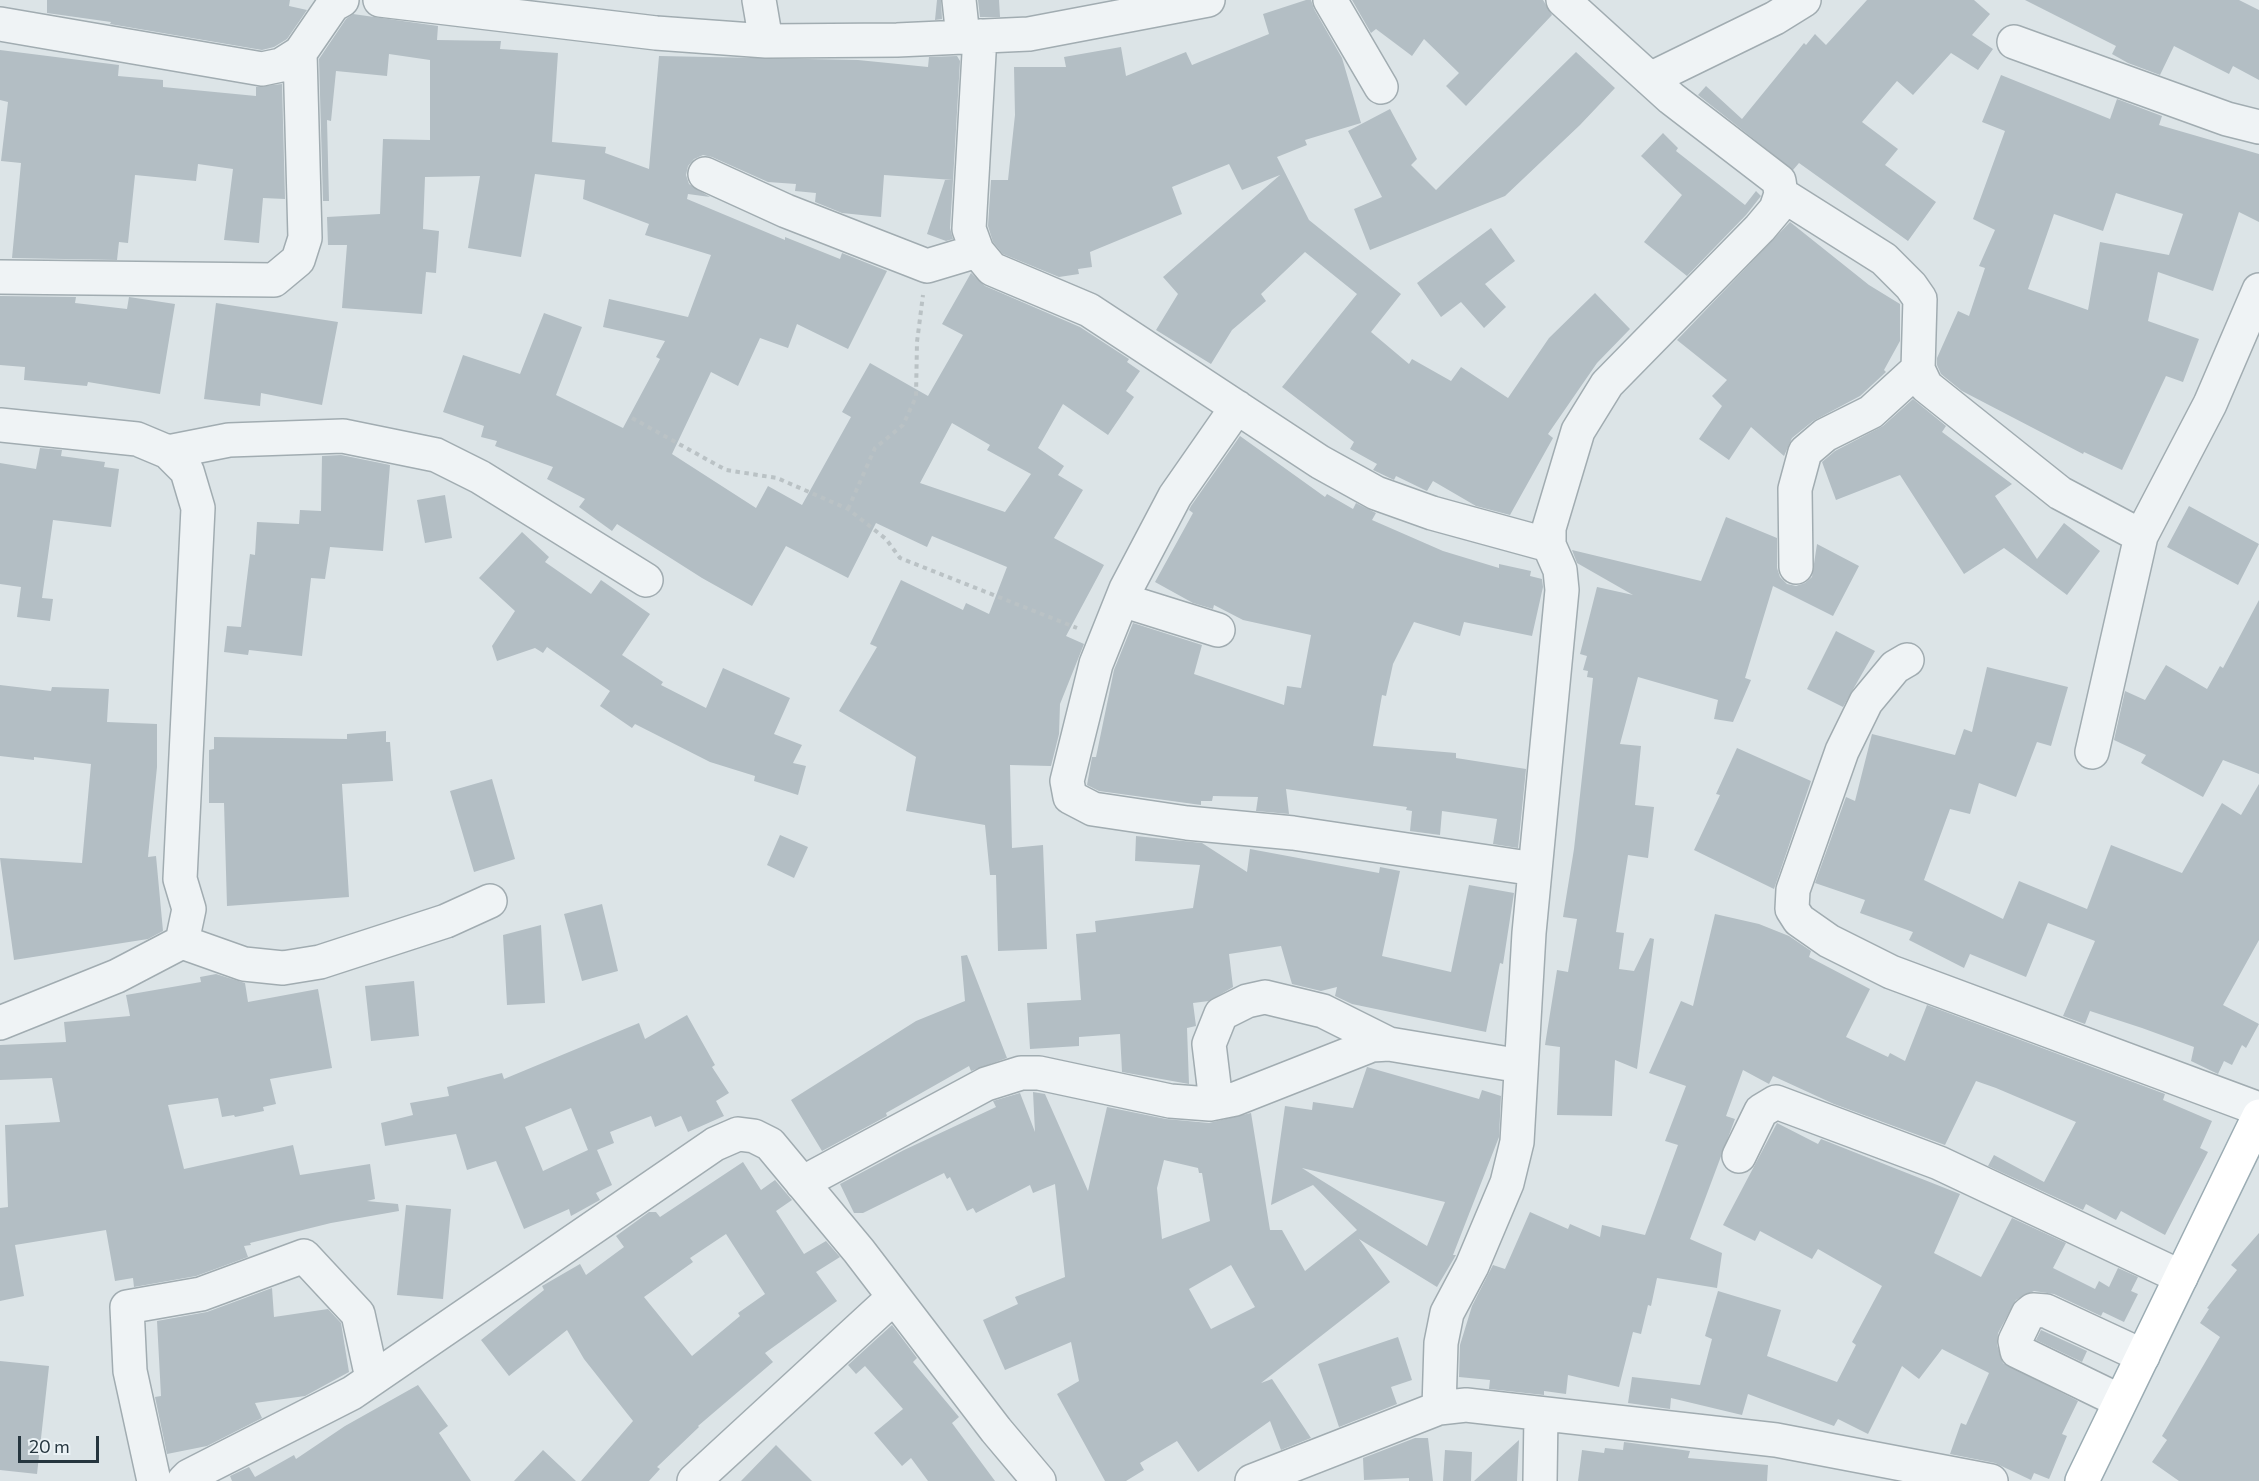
<!DOCTYPE html>
<style>
body{margin:0}
#map{position:relative;width:2259px;height:1481px;overflow:hidden;background:#dce4e7;font-family:Commissioner,sans-serif}
canvas{display:block}
.scale{position:absolute;left:18px;top:1436px;width:81px;height:27px;box-sizing:border-box;border:3px solid #25353e;border-top:0;padding-left:8px;font-size:18px;line-height:21px;white-space:nowrap;color:#25353e;-webkit-text-stroke:4px #ebf2f5;paint-order:stroke}
</style>
<div id="map">
<canvas width="2259" height="1481"></canvas>
<div class="scale">20 m</div>
</div>
<script>
const ctx = document.querySelector('canvas').getContext('2d');
ctx.lineJoin = 'round';
function paint(path, color) { ctx.fillStyle = color; ctx.fill(path, 'evenodd'); }
const shape = rows => new Path2D(rows.map(r => 'M' + r).join(''));
function strokePath(path, color, width, dash) { ctx.strokeStyle = color; ctx.lineWidth = width; ctx.lineCap = dash ? 'butt' : 'round'; ctx.setLineDash(dash || []); ctx.stroke(path); }
paint(shape([
 [47,0,290,0,289,6,307,10,287,39,274,47,262,50,110,24,111,22,47,13],
 [937,0,941,0,942,19,935,20],
 [978,0,999,0,1000,17,980,17],
 [1306,0,1311,0,1314,9,1342,58,1361,123,1305,140,1307,145,1277,157,1309,220,1401,294,1371,332,1409,364,1412,359,1451,381,1461,367,1508,398,1549,338,1595,293,1630,329,1597,363,1548,434,1553,438,1510,515,1476,506,1433,481,1427,491,1396,476,1394,480,1373,470,1377,464,1350,449,1354,442,1282,387,1357,294,1305,252,1261,294,1266,301,1232,330,1211,364,1156,330,1178,294,1163,277,1280,175,1242,190,1229,164,1172,187,1182,214,1090,252,1092,267,1078,269,1079,274,1059,277,1003,254,993,242,988,226,991,180,1008,180,1015,115,1014,67,1066,67,1064,57,1121,47,1126,76,1186,52,1192,65,1269,34,1263,14],
 [1352,0,1543,0,1552,15,1466,106,1446,86,1459,73,1424,39,1412,56,1376,29,1371,33],
 [1867,0,1974,0,1990,14,1972,35,1993,49,1978,70,1951,53,1913,95,1897,81,1862,122,1898,149,1885,165,1936,202,1908,241,1799,163,1793,170,1698,95,1706,86,1742,119,1804,43,1806,45,1815,34,1826,45],
 [2025,0,2239,0,2259,10,2259,80,2233,66,2229,74,2174,46,2160,75,2128,63,2112,54,2116,46],
 [353,14,438,26,437,40,501,41,500,49,558,53,552,142,606,147,605,153,649,169,659,56,858,60,928,67,929,57,957,56,960,61,953,180,884,175,881,217,842,213,815,202,816,193,795,191,796,184,768,182,712,157,703,155,694,159,688,166,686,175,689,184,710,197,688,194,687,199,785,240,785,237,840,259,842,253,887,271,848,349,797,324,788,348,760,338,738,386,711,372,672,454,756,508,768,486,802,505,851,417,842,412,870,363,928,396,963,335,942,324,971,273,985,286,1080,327,1129,359,1127,362,1140,371,1126,391,1134,397,1108,435,1063,404,1038,448,1064,466,1058,475,1083,490,1054,538,1104,565,1066,636,1084,644,1060,704,1059,734,1051,766,1010,765,1012,848,1043,845,1047,949,998,951,996,875,990,875,985,825,906,811,916,757,839,711,877,647,870,644,901,580,963,610,966,603,989,614,1007,567,932,536,927,547,876,523,848,578,786,546,752,606,702,578,617,524,612,531,579,507,585,499,547,479,553,467,495,446,497,441,481,437,484,426,443,412,463,355,520,374,544,313,582,327,556,395,623,428,660,359,656,357,665,341,603,327,609,299,688,317,711,255,645,235,649,224,583,199,585,180,535,174,521,257,468,248,480,176,425,177,423,229,439,231,436,273,426,272,422,314,342,308,347,245,328,245,327,217,380,214,383,139,430,140,430,60,389,54,387,76,336,71,331,121,327,120,329,201,323,201,319,59,346,19],
 [952,423,990,445,987,450,1031,474,1005,512,920,483],
 [0,50,119,65,118,76,163,80,163,87,256,96,256,87,282,84,285,199,263,198,259,243,224,240,233,169,198,164,196,181,135,175,128,243,119,242,117,260,12,258,21,163,1,161,8,102,0,100],
 [1576,52,1615,88,1580,125,1505,196,1370,250,1354,209,1382,197,1348,131,1390,109,1417,159,1411,165,1436,190],
 [2001,75,2110,119,2117,99,2162,116,2159,125,2259,154,2259,222,2239,212,2213,291,2158,272,2148,321,2199,339,2183,382,2166,376,2122,470,2084,452,2083,454,1962,391,1941,374,1937,365,1937,358,1958,311,1969,316,1985,268,1979,266,1995,230,1973,219,2005,131,1982,122],
 [2116,193,2183,214,2169,255,2100,242,2088,310,2028,289,2054,214,2103,231],
 [1663,133,1678,148,1676,151,1745,205,1756,191,1761,196,1746,215,1687,276,1644,242,1682,195,1641,156],
 [945,180,953,180,950,228,953,239,946,241,927,234],
 [1790,222,1869,285,1900,304,1900,341,1884,370,1886,372,1860,396,1813,421,1792,438,1784,456,1751,427,1729,460,1699,439,1722,406,1712,396,1727,380,1677,340],
 [1491,228,1515,261,1485,284,1506,307,1484,328,1461,302,1441,317,1417,283],
 [0,296,76,297,75,303,127,309,129,297,175,304,160,394,88,382,87,386,24,380,25,367,0,365],
 [216,303,338,322,322,405,261,393,260,406,204,399],
 [1913,399,1946,426,1942,432,2012,484,1995,496,2037,559,2064,523,2100,551,2067,595,2004,548,1964,574,1900,475,1836,500,1822,462,1835,451,1883,426],
 [1240,436,1325,497,1327,494,1353,509,1356,503,1376,513,1372,520,1443,551,1499,568,1499,564,1531,571,1530,576,1542,579,1543,587,1532,636,1464,622,1460,636,1414,622,1393,664,1386,696,1382,695,1373,746,1456,753,1456,758,1526,769,1518,848,1493,844,1497,819,1442,811,1440,835,1410,831,1412,811,1406,810,1407,807,1286,789,1289,814,1256,811,1258,797,1213,796,1212,801,1201,801,1201,805,1099,791,1087,785,1092,757,1096,757,1114,670,1133,623,1202,645,1194,674,1284,705,1287,686,1301,688,1311,635,1243,620,1214,605,1213,609,1193,603,1155,582,1193,513,1189,510,1191,506],
 [40,448,62,450,61,456,105,462,104,467,119,469,111,527,53,520,42,598,53,599,50,621,17,617,21,587,0,584,0,463,36,469],
 [341,455,390,465,383,551,330,547,325,579,311,578,302,656,249,650,248,655,224,652,227,626,241,627,250,554,255,555,257,522,299,524,300,510,321,511,322,456],
 [445,495,452,538,425,543,417,500],
 [2189,506,2259,544,2238,585,2167,547],
 [1726,517,1777,538,1777,568,1780,577,1787,584,1796,586,1805,583,1812,577,1817,544,1859,566,1833,616,1773,586,1745,678,1751,680,1733,722,1714,719,1718,700,1638,677,1620,744,1641,746,1635,805,1654,807,1648,858,1628,855,1616,932,1624,933,1619,969,1634,971,1650,938,1654,939,1637,1069,1615,1060,1612,1116,1557,1115,1560,1047,1545,1045,1557,970,1568,972,1577,919,1563,917,1574,849,1593,678,1587,677,1588,671,1583,670,1587,656,1580,654,1597,587,1633,595,1577,563,1572,550,1701,581],
 [522,532,549,557,545,562,591,594,601,580,650,614,622,655,663,682,661,685,706,708,723,668,790,698,774,734,802,745,793,763,806,766,798,795,754,781,755,776,710,762,635,724,632,728,600,706,610,691,547,647,543,653,535,648,497,661,492,646,515,611,479,578],
 [2259,600,2259,774,2223,760,2203,797,2141,763,2146,755,2114,740,2125,691,2145,700,2166,665,2207,689,2220,666,2223,668],
 [1836,631,1875,651,1843,707,1807,689],
 [1987,667,2068,687,2051,746,2037,742,2016,797,1979,783,1970,814,1950,809,1924,880,2003,919,2019,881,2087,909,2111,845,2182,873,2222,803,2241,815,2259,784,2259,940,2223,1005,2259,1024,2246,1048,2242,1045,2232,1065,2224,1061,2218,1074,2191,1061,2194,1047,2142,1028,2090,1011,2085,1024,2063,1016,2095,941,2048,923,2026,977,1970,954,1964,968,1909,940,1913,932,1860,913,1865,900,1815,883,1846,797,1855,801,1872,734,1955,755,1964,729,1972,732],
 [0,685,51,691,52,687,109,689,107,722,157,724,157,767,148,857,156,856,163,931,148,939,14,960,0,858,82,863,91,764,34,757,34,760,0,756],
 [386,731,386,742,390,742,393,781,342,784,349,897,227,906,224,803,209,803,209,750,214,749,214,737,347,739,347,734],
 [1737,748,1811,781,1774,889,1694,850,1720,795,1716,794],
 [492,779,515,859,474,872,450,791],
 [780,835,808,847,794,878,767,865],
 [1136,836,1202,843,1247,872,1250,849,1379,873,1380,867,1400,871,1382,956,1451,972,1469,885,1514,893,1503,964,1500,963,1486,1032,1352,1004,1335,996,1337,987,1321,991,1292,984,1281,946,1229,954,1233,987,1209,1001,1193,1003,1196,1026,1187,1028,1189,1084,1122,1072,1120,1034,1079,1037,1079,1046,1030,1049,1027,1003,1081,1000,1076,934,1096,932,1095,921,1193,908,1200,865,1135,861],
 [602,904,618,971,582,981,564,914],
 [1715,914,1759,924,1789,936,1811,951,1809,957,1870,989,1846,1037,1888,1057,1890,1053,1905,1061,1927,1005,2165,1094,2163,1100,2212,1121,2200,1148,2208,1152,2165,1235,2121,1211,2116,1220,2086,1204,2083,1210,1988,1166,1994,1155,2044,1182,2076,1122,1996,1088,1976,1081,1945,1145,1834,1104,1773,1076,1769,1084,1743,1070,1726,1116,1735,1119,1690,1239,1722,1253,1717,1288,1657,1278,1651,1306,1648,1305,1641,1334,1633,1332,1619,1387,1568,1375,1566,1394,1544,1391,1544,1395,1489,1389,1490,1380,1459,1377,1460,1345,1472,1306,1493,1265,1505,1269,1530,1212,1568,1229,1570,1224,1600,1237,1602,1225,1645,1235,1678,1145,1665,1141,1686,1086,1649,1073,1681,1001,1693,1006],
 [541,925,545,1003,507,1005,503,935],
 [967,955,1007,1058,971,1071,969,1066,886,1113,887,1116,822,1151,791,1100,916,1021,965,1001,961,956],
 [216,974,245,983,248,1002,318,989,332,1068,270,1079,276,1104,263,1107,264,1111,235,1117,234,1115,222,1117,218,1098,168,1105,184,1169,293,1145,300,1175,370,1164,375,1199,367,1201,398,1204,399,1211,331,1223,250,1243,251,1245,244,1246,248,1257,196,1276,134,1287,133,1278,115,1281,106,1230,15,1245,24,1296,0,1301,0,1208,8,1207,5,1125,60,1122,52,1078,0,1080,0,1045,66,1042,64,1022,130,1016,126,995,201,982,200,977],
 [414,981,419,1036,371,1041,365,986],
 [687,1015,715,1065,712,1067,729,1093,716,1101,724,1116,688,1132,681,1116,655,1127,651,1116,610,1132,614,1143,597,1150,612,1185,596,1193,600,1200,571,1216,569,1209,524,1229,496,1161,467,1170,456,1134,385,1146,381,1123,413,1115,410,1103,449,1096,447,1087,502,1073,504,1079,639,1023,645,1039],
 [571,1108,588,1150,543,1171,525,1127],
 [1367,1067,1479,1099,1482,1090,1501,1096,1499,1137,1453,1255,1456,1255,1437,1287,1359,1239,1390,1282,1261,1383,1272,1379,1311,1438,1281,1450,1270,1421,1198,1472,1177,1441,1140,1463,1144,1470,1126,1481,1105,1481,1057,1394,1079,1381,1071,1342,1005,1370,983,1320,1018,1304,1015,1297,1065,1277,1055,1184,1033,1193,1030,1185,976,1213,973,1208,967,1211,950,1177,947,1179,944,1173,863,1213,854,1213,840,1184,904,1150,996,1107,993,1101,1020,1093,1035,1132,1033,1092,1045,1094,1088,1191,1107,1107,1166,1119,1209,1123,1251,1113,1270,1230,1282,1230,1305,1271,1357,1230,1313,1185,1271,1205,1285,1106,1312,1110,1313,1102,1353,1108],
 [1164,1160,1198,1168,1199,1173,1202,1173,1210,1221,1162,1239,1157,1188],
 [1302,1168,1445,1202,1427,1246,1316,1177],
 [1231,1265,1255,1307,1211,1329,1189,1289],
 [1777,1123,1818,1144,1821,1139,1960,1194,1934,1253,1981,1277,2012,1218,2066,1243,2053,1268,2095,1289,2099,1281,2109,1287,2118,1268,2138,1277,2131,1291,2138,1294,2124,1322,2103,1312,2101,1316,2054,1294,2034,1291,2016,1300,1998,1333,1997,1345,2003,1363,2078,1401,2062,1434,2067,1436,2049,1479,2034,1473,2031,1480,1995,1463,1950,1454,1961,1423,1966,1425,1989,1373,1942,1349,1919,1379,1902,1366,1868,1434,1838,1419,1834,1426,1748,1394,1742,1415,1671,1398,1670,1409,1628,1403,1632,1377,1700,1385,1712,1339,1705,1336,1718,1291,1781,1310,1767,1356,1837,1382,1856,1345,1852,1342,1882,1286,1818,1249,1812,1259,1760,1231,1755,1241,1723,1225],
 [743,1162,761,1190,775,1180,792,1200,776,1211,804,1254,826,1241,840,1257,816,1272,837,1301,765,1353,773,1362,698,1426,699,1427,657,1467,660,1469,649,1481,581,1481,633,1421,584,1359,567,1330,509,1376,481,1340,544,1290,542,1286,580,1264,586,1275,624,1247,616,1236,649,1212,656,1212,660,1217],
 [726,1234,765,1294,738,1313,740,1316,692,1356,644,1297,693,1262,690,1258],
 [406,1205,451,1209,443,1299,397,1295],
 [2259,1233,2259,1481,2179,1481,2152,1462,2167,1440,2162,1436,2220,1337,2200,1323,2209,1309,2207,1308,2237,1270,2231,1265],
 [272,1288,274,1317,328,1309,341,1323,349,1372,305,1396,255,1403,262,1418,207,1446,167,1454,155,1397,161,1396,157,1321,207,1312],
 [892,1325,917,1358,913,1362,959,1417,952,1423,995,1481,928,1481,911,1458,902,1466,874,1433,903,1409,865,1366,856,1374,848,1365],
 [2041,1330,2087,1351,2082,1362,2036,1340],
 [1398,1337,1412,1380,1391,1387,1397,1404,1339,1427,1318,1364],
 [0,1361,49,1366,37,1474,0,1470],
 [418,1385,448,1426,439,1433,471,1481,232,1481,230,1476,249,1467,255,1477,294,1455,296,1459,345,1426],
 [1415,1438,1428,1438,1433,1481,1409,1481,1409,1478,1364,1480,1363,1458],
 [1519,1440,1517,1481,1474,1481],
 [1624,1442,1690,1451,1688,1458,1768,1465,1767,1481,1578,1481,1582,1450,1604,1453,1605,1448,1623,1450],
 [776,1445,812,1481,741,1481],
 [543,1450,576,1481,514,1481],
 [1445,1450,1472,1452,1471,1481,1443,1481]
]), '#b3bec4');
const minor = shape([
 [380,0,656,33,766,41,897,40,1029,34,1208,0],
 [759,0,766,41],
 [959,0,963,37],
 [1330,0,1381,87],
 [0,24,262,69,281,65,300,53,333,5,342,0],
 [980,36,969,229,977,251,992,269,1089,310,1320,462,1376,493,1432,513,1549,545],
 [2014,42,2227,119,2259,127],
 [1650,79,1775,18,1804,0],
 [705,174,786,211,927,266,977,251],
 [1781,194,1884,259,1911,286,1920,299,1918,369,1926,386,2060,493,2141,536],
 [0,277,274,280,298,260,305,238,300,53],
 [1237,407,1175,496,1126,589,1096,664,1067,781,1070,797,1093,809,1187,823,1293,833,1535,869],
 [0,425,137,439,168,452,187,471,198,508,180,879,189,909,182,942,117,976,0,1023],
 [168,452,229,440,343,436,436,455,480,477,646,580],
 [1796,567,1795,489,1805,452,1825,435,1871,412,1918,369],
 [1122,600,1218,630],
 [1907,660,1895,667,1866,702,1842,751,1793,890,1792,909,1799,920,1829,941,1891,972,2259,1109],
 [2092,752,2141,536,2210,404,2259,290],
 [182,942,244,964,283,968,320,962,446,921,490,901],
 [1216,1102,1209,1044,1221,1014,1247,1001,1265,997,1323,1011,1389,1044],
 [1739,1156,1761,1111,1776,1102,1939,1163,2181,1277],
 [802,1183,986,1084,1021,1073,1039,1073,1170,1101,1210,1104,1235,1099,1372,1045,1389,1044,1521,1066],
 [2120,1401,2017,1351,2015,1341,2028,1314,2033,1310,2046,1311,2143,1356],
 [1439,1408,1441,1343,1447,1313,1472,1266,1507,1183,1517,1142,1529,933,1562,590,1560,570,1549,545,1549,528,1578,431,1607,384,1760,228,1776,209,1781,194,1779,181,1671,98,1563,0],
 [154,1481,130,1371,127,1307,201,1294,304,1256,358,1314,372,1378],
 [184,1481,189,1476,352,1393,715,1144,738,1134,754,1136,770,1144,859,1251,996,1430,1039,1481],
 [694,1481,894,1297],
 [1252,1481,1439,1408,1466,1405,1776,1440,1991,1481],
 [1540,1481,1541,1414]
]);
const major = shape([
 [2082,1481,2259,1116]
]);
strokePath(minor, '#a1acb1', 36);
strokePath(major, '#9bacb3', 36);
strokePath(shape([
 [632,418,726,470,777,478,848,509,886,539,900,558,1077,628],
 [848,509,875,448,903,425,916,397,917,342,923,295]
]), '#bac2c5', 4, [4.5, 4.5]);
strokePath(minor, '#eff3f5', 33);
strokePath(major, '#fff', 33);
</script>
